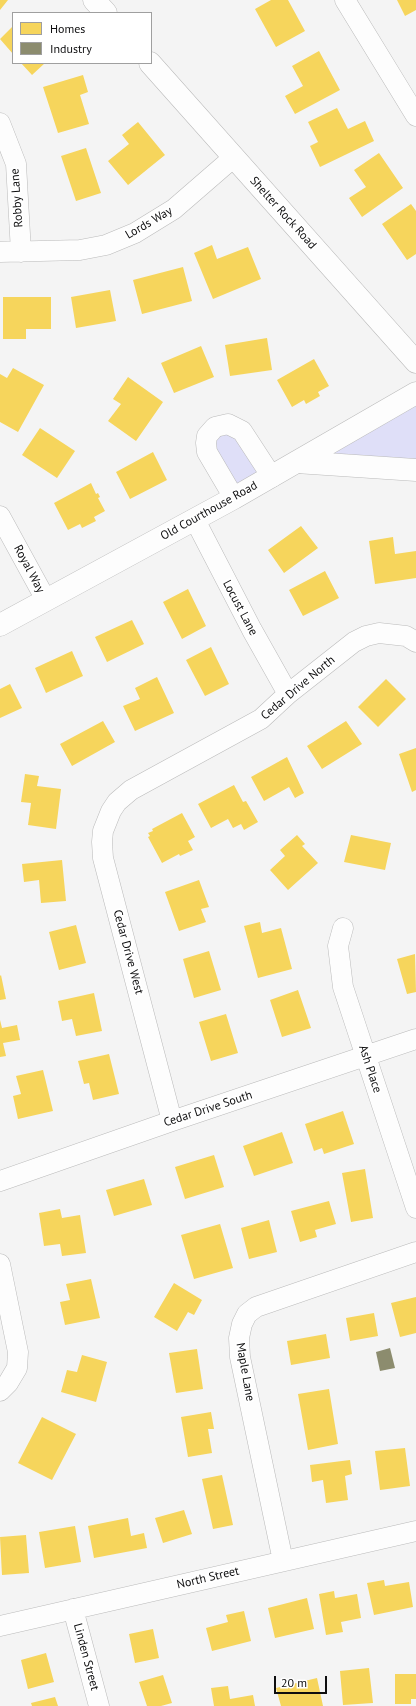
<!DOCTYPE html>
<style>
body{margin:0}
#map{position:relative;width:416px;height:1706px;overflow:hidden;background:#f4f4f4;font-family:"PT Sans",sans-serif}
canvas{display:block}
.legend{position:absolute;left:12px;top:12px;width:140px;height:52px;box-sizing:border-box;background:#fff;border:1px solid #9f9f9f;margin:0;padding:5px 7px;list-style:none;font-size:12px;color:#0e0e0f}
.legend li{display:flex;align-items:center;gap:8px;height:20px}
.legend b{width:20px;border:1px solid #9f9f9f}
.scale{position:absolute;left:274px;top:1676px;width:53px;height:18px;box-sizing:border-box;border:2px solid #0e0e0f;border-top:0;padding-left:5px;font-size:12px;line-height:14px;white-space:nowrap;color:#0e0e0f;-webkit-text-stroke:3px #fff;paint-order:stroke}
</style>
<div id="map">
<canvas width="416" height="1706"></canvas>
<ul class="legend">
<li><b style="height:11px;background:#f6d55c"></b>Homes</li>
<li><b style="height:11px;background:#8c8c6e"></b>Industry</li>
</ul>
<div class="scale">20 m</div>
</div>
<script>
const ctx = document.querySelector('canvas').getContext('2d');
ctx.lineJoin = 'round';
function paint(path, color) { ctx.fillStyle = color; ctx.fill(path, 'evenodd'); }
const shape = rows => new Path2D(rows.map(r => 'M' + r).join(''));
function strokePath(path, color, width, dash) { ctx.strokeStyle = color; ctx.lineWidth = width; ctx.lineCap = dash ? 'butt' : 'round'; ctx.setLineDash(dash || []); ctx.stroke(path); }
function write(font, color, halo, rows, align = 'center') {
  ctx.font = font + ' "PT Sans",sans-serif'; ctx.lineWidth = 4; ctx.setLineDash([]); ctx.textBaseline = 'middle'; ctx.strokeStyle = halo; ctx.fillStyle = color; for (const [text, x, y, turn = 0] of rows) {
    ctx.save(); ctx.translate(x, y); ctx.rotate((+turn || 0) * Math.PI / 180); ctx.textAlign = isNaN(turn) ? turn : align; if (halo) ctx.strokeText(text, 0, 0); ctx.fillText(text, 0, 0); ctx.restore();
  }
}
paint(shape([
 [416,393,416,470,296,462],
 [228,424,272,477,234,498,207,452]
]), '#dfdff8');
paint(shape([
 [0,0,8,0,0,10],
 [271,0,288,0,305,31,276,47,255,9],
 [397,0,416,0,416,10,405,16],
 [13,26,13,54,0,39],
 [319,51,340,90,295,114,285,96,303,86,292,66],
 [21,63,45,63,32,75],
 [83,75,88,92,80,95,89,124,58,133,43,87],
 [337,108,348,129,365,121,374,141,320,167,310,146,318,142,308,122],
 [138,122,165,155,128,185,108,161,129,144,122,135],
 [86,148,101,193,76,201,61,156],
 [379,153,403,188,362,217,349,198,366,187,354,170],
 [411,204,416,211,416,254,407,260,382,224],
 [212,245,217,259,248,247,261,279,213,299,194,253],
 [183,267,192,301,142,314,133,280],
 [110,290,116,321,76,328,71,297],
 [3,297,51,297,51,329,26,329,26,339,3,339],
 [267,338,272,370,230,376,225,345],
 [201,346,214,377,174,393,161,363],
 [314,359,329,386,318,392,320,396,306,404,304,400,292,407,277,380],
 [13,368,44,385,18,432,0,422,0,374,7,378],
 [128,377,163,402,136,441,108,421,121,404,113,399],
 [40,428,75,451,57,478,22,455],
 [153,452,167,480,130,499,116,472],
 [91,483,96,494,98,493,100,497,98,498,105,511,94,517,96,521,82,528,80,524,68,530,54,503],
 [301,526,318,548,284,573,268,550],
 [393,537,395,554,416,551,416,578,375,584,369,541],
 [325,571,339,598,303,616,289,590],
 [188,589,206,626,182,639,163,602],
 [132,620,144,644,107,662,95,637],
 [211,647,229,684,205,696,186,660],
 [72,651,83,676,46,693,35,668],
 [157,677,174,713,135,731,123,706,140,699,135,688],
 [386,679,406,699,378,727,358,707],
 [10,684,22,708,0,718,0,689],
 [103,721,115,742,72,766,60,744],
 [346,721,362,744,322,769,307,746],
 [416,748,416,790,412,792,399,754],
 [287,757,304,793,295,798,289,787,264,801,251,777],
 [25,774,39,776,37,786,61,789,56,829,28,825,31,803,21,802],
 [234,785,243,802,246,801,258,822,244,830,241,824,233,828,228,819,211,828,198,804],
 [182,813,195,837,188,841,193,850,180,856,179,854,162,863,148,837,150,836,148,833,153,831,152,829],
 [297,835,305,844,302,846,318,863,288,890,270,870,285,856,280,850],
 [351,835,391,843,385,870,344,862],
 [62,860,66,901,41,903,39,880,24,882,22,864],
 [199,880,209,907,201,909,206,922,179,931,165,892],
 [260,922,262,933,281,928,292,969,258,978,244,926],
 [76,925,86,963,59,970,49,932],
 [209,951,221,990,194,998,183,959],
 [415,954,416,992,407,994,397,959],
 [1,975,6,999,0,1000,0,976],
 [298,990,311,1028,282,1037,270,1000],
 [94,993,102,1031,76,1036,72,1019,62,1021,58,1001],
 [226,1014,238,1053,211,1061,199,1022],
 [0,1020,2,1028,17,1025,20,1040,3,1043,6,1056,0,1057],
 [109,1054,119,1094,93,1100,89,1083,84,1084,78,1061],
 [43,1070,53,1111,18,1119,13,1096,21,1094,16,1076],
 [343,1111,354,1144,324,1154,322,1148,314,1151,305,1124],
 [282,1132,293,1163,254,1176,243,1146],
 [214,1155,224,1187,185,1199,175,1167],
 [365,1169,373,1218,351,1222,342,1173],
 [144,1179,152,1205,114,1216,106,1190],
 [329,1201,336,1224,315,1230,317,1237,300,1242,291,1211],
 [60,1209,62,1218,80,1215,86,1253,62,1256,60,1244,44,1246,39,1213],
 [269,1220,277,1252,249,1259,241,1228],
 [220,1224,233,1268,194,1279,181,1235],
 [91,1279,100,1318,65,1325,60,1302,70,1300,66,1284],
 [174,1283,202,1300,194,1315,188,1312,177,1331,154,1317],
 [416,1297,416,1333,400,1337,391,1303],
 [374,1313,378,1336,350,1341,346,1318],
 [326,1334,330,1358,291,1365,287,1341],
 [197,1349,203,1389,176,1393,169,1353],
 [82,1355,107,1362,96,1402,61,1392,67,1370,77,1372],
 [329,1389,338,1444,308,1450,298,1394],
 [211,1412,214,1429,208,1429,212,1453,188,1457,181,1417],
 [42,1417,76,1434,52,1480,18,1463],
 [405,1448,410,1486,380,1490,375,1451],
 [350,1460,352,1474,345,1476,348,1500,326,1503,323,1480,312,1482,310,1465],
 [222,1475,233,1525,213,1529,202,1479],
 [184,1510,192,1534,163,1543,155,1518],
 [128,1518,131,1536,144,1533,147,1548,94,1558,88,1526],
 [75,1526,81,1562,45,1568,39,1532],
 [26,1535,29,1573,2,1575,0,1537],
 [384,1580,385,1586,409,1582,413,1607,374,1615,367,1583],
 [334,1591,335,1598,357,1594,361,1618,341,1622,343,1632,326,1635,319,1594],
 [307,1598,314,1629,275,1638,268,1608],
 [244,1611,251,1641,212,1651,206,1628,228,1622,226,1615],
 [153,1629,159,1658,135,1663,129,1634],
 [46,1653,54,1682,28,1689,21,1660],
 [369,1668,373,1703,343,1705,340,1671],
 [395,1674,416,1674,416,1699,411,1699,411,1704,395,1704],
 [163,1675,172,1703,161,1706,147,1706,139,1682],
 [317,1678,323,1706,281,1706,276,1688],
 [228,1686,230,1699,253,1695,255,1706,214,1706,211,1688],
 [55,1697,58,1706,32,1706,31,1703]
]), '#f6d55c');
paint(shape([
 [390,1348,395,1368,380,1371,376,1352]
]), '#8c8c6e');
const street = shape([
 [345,0,416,116],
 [0,123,16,164,21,252],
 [0,252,80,250,106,245,135,233,174,209,234,157],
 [234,498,207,452,206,443,207,436,215,427,228,424,242,431,272,477],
 [0,516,46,600],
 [195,520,252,630,288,694],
 [343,928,338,946,343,987,416,1208],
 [172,1121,103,858,102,842,103,831,111,811,117,802,131,790,261,719,288,694,354,642,366,636,379,633,406,636,416,642],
 [0,1181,172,1121,416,1039],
 [0,1264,18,1352,17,1368,8,1383,0,1391],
 [283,1561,240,1357,239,1338,242,1324,247,1314,256,1307,416,1252],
 [73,1609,99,1706],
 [0,1626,416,1531]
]);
const secondary = shape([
 [94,0,106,13],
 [150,63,416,362],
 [296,462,416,470],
 [0,625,234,498,416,393]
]);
strokePath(street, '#bababa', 21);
strokePath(secondary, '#bababa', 23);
strokePath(street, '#fdfdfd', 20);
strokePath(secondary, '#fdfdfd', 22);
write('12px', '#0e0e0f', '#fff', [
 ["Robby Lane",17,198,-94],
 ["Shelter Rock Road",283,213,48],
 ["Lords Way",149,223,-30],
 ["Old Courthouse Road",209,511,-29],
 ["Royal Way",29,569,62],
 ["Locust Lane",240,608,62],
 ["Cedar Drive North",298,688,-40],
 ["Cedar Drive West",128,952,75],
 ["Ash Place",370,1069,72],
 ["Cedar Drive South",208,1109,-18],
 ["Maple Lane",245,1372,80],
 ["North Street",208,1578,-13],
 ["Linden Street",86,1657,75]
]);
</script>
